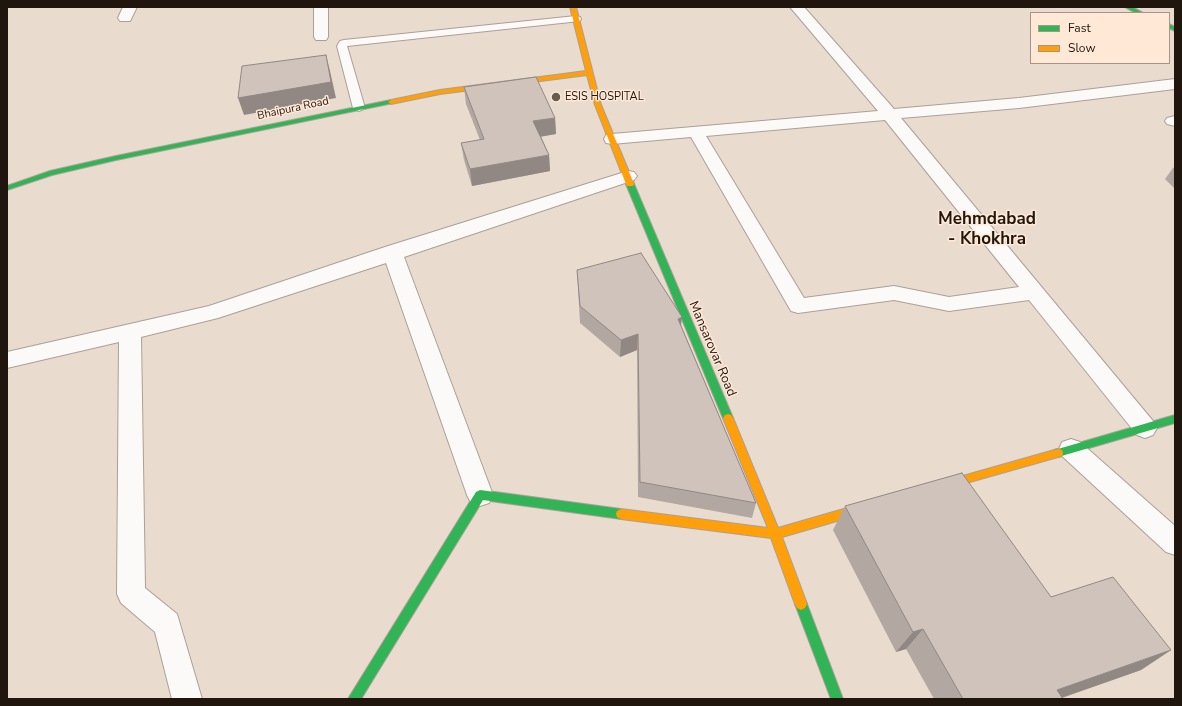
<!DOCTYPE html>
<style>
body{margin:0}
#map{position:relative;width:1182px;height:706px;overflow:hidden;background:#eadbcf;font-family:"Nunito Sans",sans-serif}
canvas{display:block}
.frame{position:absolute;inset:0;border:8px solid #20160e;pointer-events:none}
.legend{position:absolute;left:1030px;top:12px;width:140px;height:52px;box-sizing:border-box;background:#ffe8d6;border:1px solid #a69486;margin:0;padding:5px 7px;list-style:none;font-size:12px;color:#20160e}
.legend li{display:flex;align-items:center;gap:8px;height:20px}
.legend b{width:20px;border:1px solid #a69486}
</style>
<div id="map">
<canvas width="1182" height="706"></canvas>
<div class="frame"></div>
<ul class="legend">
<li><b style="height:5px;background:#30b455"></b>Fast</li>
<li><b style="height:5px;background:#ff9f0a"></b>Slow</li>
</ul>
</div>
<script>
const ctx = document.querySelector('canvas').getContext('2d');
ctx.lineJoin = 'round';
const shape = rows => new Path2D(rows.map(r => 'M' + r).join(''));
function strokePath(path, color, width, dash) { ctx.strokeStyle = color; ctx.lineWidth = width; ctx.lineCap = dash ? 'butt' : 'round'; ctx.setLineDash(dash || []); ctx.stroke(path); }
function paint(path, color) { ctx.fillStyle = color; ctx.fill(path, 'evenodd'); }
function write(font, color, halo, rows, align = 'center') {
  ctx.font = font + ' "Nunito Sans",sans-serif'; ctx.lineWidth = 3; ctx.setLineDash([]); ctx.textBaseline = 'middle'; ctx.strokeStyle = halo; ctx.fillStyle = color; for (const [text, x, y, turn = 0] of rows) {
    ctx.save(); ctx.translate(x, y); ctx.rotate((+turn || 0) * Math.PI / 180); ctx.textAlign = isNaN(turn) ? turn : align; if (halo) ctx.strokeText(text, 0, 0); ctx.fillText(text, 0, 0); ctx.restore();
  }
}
const lane = shape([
 [576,16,580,17,581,19,580,21,347,46,365,108,359,111,353,108,337,46,340,41,344,40,576,16]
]);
const street = shape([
 [123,7,137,7,130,21,120,21,118,18,123,7],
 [314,7,328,7,328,37,326,40,316,40,314,37,314,7],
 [790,7,804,7,894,109,1019,98,1175,79,1175,89,1019,108,901,118,1153,421,1157,428,1153,435,1145,438,1137,435,1029,300,949,311,894,300,798,313,791,311,691,137,612,144,606,143,604,139,606,135,612,134,878,111,790,7],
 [885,120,1019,287,949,297,894,286,804,298,706,136,885,120],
 [1175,116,1175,126,1167,124,1165,121,1167,118,1175,116],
 [628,171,634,172,637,176,634,180,404,257,493,495,489,503,480,506,471,503,467,495,386,263,218,318,141,337,145,588,177,614,202,699,172,699,155,632,121,603,117,594,119,342,7,368,7,352,209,306,385,247,628,171],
 [1071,439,1080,442,1175,526,1175,555,1166,552,1062,456,1059,449,1062,442,1071,439]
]);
const fast = shape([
 [1125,7,1132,7,1143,13,1136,13,1125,7],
 [1169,24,1175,27,1175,31,1169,28,1169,24],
 [391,100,394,102,393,103,116,160,52,175,7,190,7,186,50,171,116,156,391,100],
 [627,182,633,182,634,184,733,418,731,421,728,422,725,421,723,418,626,184,627,182],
 [1175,415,1175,423,1058,457,1054,456,1053,453,1054,450,1058,449,1175,415],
 [480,490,621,509,625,511,626,514,625,517,621,519,483,500,361,699,348,699,476,492,480,490],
 [801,598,805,600,807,604,843,699,831,699,795,604,797,600,801,598]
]);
const slow = shape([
 [570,7,576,7,601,105,634,184,633,186,627,186,626,184,595,105,587,75,440,94,391,104,388,102,391,100,440,90,586,71,570,7],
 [728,414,731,415,733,418,778,528,868,502,872,504,873,507,872,510,868,512,782,537,807,604,805,608,801,610,797,608,795,604,771,538,621,519,617,517,616,514,617,511,621,509,768,528,723,418,725,415,728,414],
 [1058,449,1062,450,1063,453,1062,456,1058,457,938,491,934,490,933,487,934,484,938,483,1058,449]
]);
strokePath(lane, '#aba097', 2);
strokePath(street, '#aba097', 2);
strokePath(fast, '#aba097', 2);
strokePath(slow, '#aba097', 2);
paint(lane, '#fcfaf8');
paint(street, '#fcfaf8');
paint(fast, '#30b455');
paint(slow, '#ff9f0a');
paint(shape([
 [464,87,555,118,556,134,541,136,549,155,550,171,472,186,464,160,461,143,480,140,466,104],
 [1175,167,1175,189,1165,179,1173,168],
 [577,270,681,325,756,503,752,518,638,497,637,350,620,357,580,323],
 [845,506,1051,597,1171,650,1141,670,1062,698,1063,699,934,699,906,649,896,652,833,530]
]), '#b3a8a1');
paint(shape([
 [326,55,330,71,336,98,244,115,238,98],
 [555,118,556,134,534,138,533,121],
 [549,155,550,171,472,186,470,169],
 [682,317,680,334,678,319],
 [638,334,637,350,620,357,621,340],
 [923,629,906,649,896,652,913,632],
 [1171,650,1141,670,1058,699,1057,690]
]), '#928883');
const building = shape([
 [326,55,331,82,238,98,242,66,326,55],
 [536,77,555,118,533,121,549,155,470,169,461,143,484,139,464,87,536,77],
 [641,253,682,317,678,319,756,503,640,482,638,334,621,340,580,306,577,270,641,253],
 [962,473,1051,597,1113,577,1171,650,1057,690,1063,699,963,699,923,629,913,632,845,506,962,473]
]);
paint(building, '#d0c3bb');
strokePath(building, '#928883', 1);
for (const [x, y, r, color] of [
 [556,97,5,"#675b52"]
]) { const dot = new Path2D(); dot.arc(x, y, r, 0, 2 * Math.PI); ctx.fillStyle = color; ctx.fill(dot); strokePath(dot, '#ffe8d6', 1.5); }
write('11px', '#20160e', '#ffe8d6', [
 ["ESIS HOSPITAL",565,97]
], 'left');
write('11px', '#20160e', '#ffe8d6', [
 ["Bhaipura Road",293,109,-12]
]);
write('13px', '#20160e', '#ffe8d6', [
 ["Mansarovar Road",712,349,67]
]);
write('bold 17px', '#20160e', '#ffe8d6', [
 ["Mehmdabad",987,220],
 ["- Khokhra",987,240]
]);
</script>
